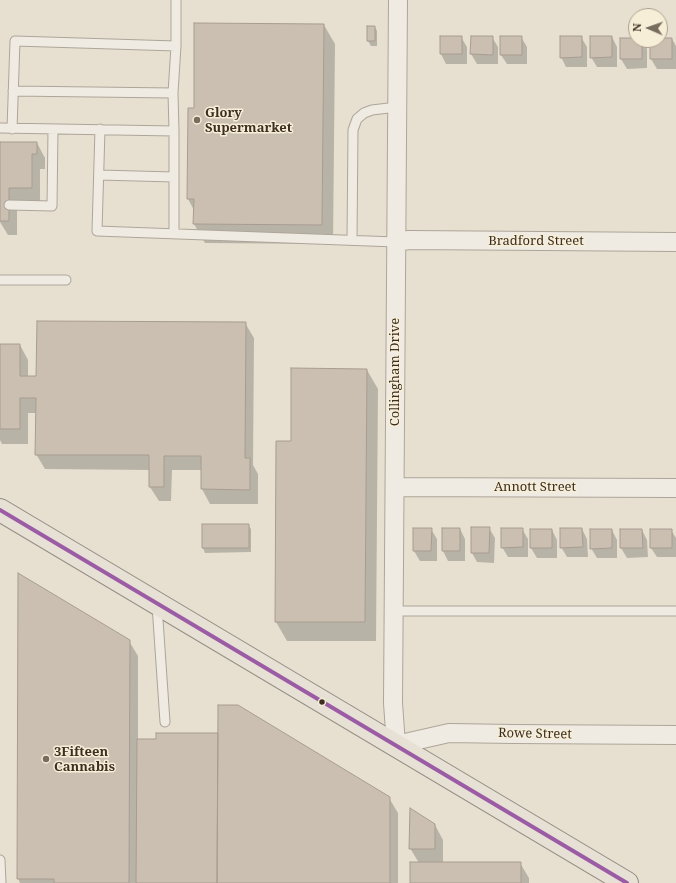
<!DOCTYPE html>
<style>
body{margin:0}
#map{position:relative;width:676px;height:883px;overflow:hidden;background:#e7e0d1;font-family:"Noto Serif",serif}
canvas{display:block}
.north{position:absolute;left:628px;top:8px;width:40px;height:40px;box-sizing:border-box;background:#f7eed8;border:1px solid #ada18e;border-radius:50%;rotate:272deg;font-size:11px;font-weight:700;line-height:16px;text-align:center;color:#3d2e20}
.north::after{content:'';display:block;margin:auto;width:14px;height:18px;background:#786c5e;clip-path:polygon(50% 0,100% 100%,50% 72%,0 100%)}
</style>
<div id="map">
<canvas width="676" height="883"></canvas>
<div class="north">N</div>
</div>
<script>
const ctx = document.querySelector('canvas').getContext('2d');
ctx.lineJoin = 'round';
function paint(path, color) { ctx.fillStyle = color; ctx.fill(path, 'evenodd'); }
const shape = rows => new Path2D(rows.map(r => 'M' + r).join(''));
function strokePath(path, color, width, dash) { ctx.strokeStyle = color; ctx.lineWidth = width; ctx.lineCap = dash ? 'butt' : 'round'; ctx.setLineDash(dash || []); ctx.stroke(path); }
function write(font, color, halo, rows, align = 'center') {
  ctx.font = font + ' "Noto Serif",serif'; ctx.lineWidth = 3; ctx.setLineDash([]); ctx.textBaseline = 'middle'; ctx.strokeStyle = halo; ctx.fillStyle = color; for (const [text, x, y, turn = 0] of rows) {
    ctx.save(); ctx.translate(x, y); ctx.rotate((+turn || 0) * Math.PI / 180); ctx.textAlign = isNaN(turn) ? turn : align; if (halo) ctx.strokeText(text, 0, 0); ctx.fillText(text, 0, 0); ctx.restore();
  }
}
paint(shape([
 [324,25,335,44,333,244,205,243,194,224,194,210,188,199,195,109],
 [368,27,375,27,377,31,377,46,371,46,368,41],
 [441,37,461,37,467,47,467,64,446,64,441,54],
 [471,37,492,37,498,47,498,64,477,64,471,54],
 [521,37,527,47,527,64,507,64,501,55],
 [581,37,587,47,587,67,566,67,561,57],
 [612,37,617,47,617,67,597,67,591,57],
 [636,39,636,40,642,40,647,49,647,68,627,69,621,59],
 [660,39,672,39,676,46,676,69,657,69,651,59,651,40,660,40],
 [0,143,37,143,45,158,45,169,40,169,40,203,17,202,17,235,8,235,0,222],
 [245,323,254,338,253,465,258,474,258,504,210,504,202,489,202,470,172,470,171,501,159,501,150,487,150,470,45,469,36,454,37,413,28,413,28,444,2,444,0,440,0,345,20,345,28,360,28,377,37,377],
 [367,370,378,389,376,641,287,641,276,622,292,442],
 [203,525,248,525,251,529,251,552,205,553,203,548],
 [489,528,495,538,494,563,477,562,472,553],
 [431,529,437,539,437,561,420,561,414,551],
 [460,529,465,539,465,561,448,561,443,551],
 [522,529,528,539,528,557,508,557,502,547],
 [582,529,587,539,588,557,567,557,561,547],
 [531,530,552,530,557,540,557,558,537,558,531,548],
 [612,530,617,540,617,558,597,558,591,548],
 [621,530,642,530,647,540,648,557,627,558,621,548],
 [671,530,676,538,676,557,657,557,651,548],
 [129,641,138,656,138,740,389,798,398,813,398,883,20,883,18,878],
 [435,825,443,840,443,863,520,863,529,878,529,883,411,883,419,863,410,848]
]), '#0003');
const building = shape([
 [194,23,324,24,322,225,193,224,194,199,187,199,188,108,194,108,194,23],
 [367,26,375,26,375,41,367,41,367,26],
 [440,36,462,36,462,54,440,54,440,36],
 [471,36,493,36,493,55,470,54,471,36],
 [500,36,522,36,522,55,500,55,500,36],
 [560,36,582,36,582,57,560,58,560,36],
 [590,36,612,36,612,57,590,58,590,36],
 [620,38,636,38,636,40,642,40,642,59,620,59,620,38],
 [660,38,672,38,672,59,650,59,650,40,660,40,660,38],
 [0,142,37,142,37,154,32,154,32,188,9,188,9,221,0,221,0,142],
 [37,321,246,322,245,458,250,458,250,490,201,489,201,456,164,456,164,487,149,487,149,455,35,455,36,398,20,398,20,429,0,429,0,344,20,344,20,376,36,376,37,321],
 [291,368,367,369,365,622,275,622,276,441,291,441,291,368],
 [202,524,249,524,249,548,202,548,202,524],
 [471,527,490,527,489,553,471,553,471,527],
 [413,528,432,528,431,551,413,551,413,528],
 [442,528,460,528,460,551,442,551,442,528],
 [501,528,523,528,523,547,501,548,501,528],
 [560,528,582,528,583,547,560,548,560,528],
 [530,529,552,529,552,548,530,548,530,529],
 [590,529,612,529,612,548,590,549,590,529],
 [620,529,642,529,643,548,620,548,620,529],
 [650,529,672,529,672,548,650,548,650,529],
 [18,573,130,640,129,883,54,883,54,879,17,879,18,573],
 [218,705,238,705,390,797,390,883,217,883,218,705],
 [156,733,218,733,217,883,136,883,137,739,156,739,156,733],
 [410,808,435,824,435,849,409,849,410,808],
 [410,862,521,862,521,883,410,883,410,862]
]);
paint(building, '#cbbfb2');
strokePath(building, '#a89c90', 1);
const lane = shape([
 [13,91,173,93],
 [0,128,174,131,173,93,176,46,176,0],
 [12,129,15,41,176,46],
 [100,129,97,231,396,242],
 [99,175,174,177],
 [9,205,52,206,53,130],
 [174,234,174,131],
 [352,240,353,130,357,119,364,113,372,110,397,107],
 [0,280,66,280],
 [157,605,165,722],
 [394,611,676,611],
 [0,860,1,883]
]);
const street = shape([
 [398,0,393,703,396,745,449,733,513,734,676,735],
 [396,242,409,240,676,242],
 [395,487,676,488]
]);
const primary = shape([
 [0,510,627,883]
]);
strokePath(lane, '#ada599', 11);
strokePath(street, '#ada599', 20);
strokePath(primary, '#928b80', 24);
strokePath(lane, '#efebe3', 9);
strokePath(street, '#efebe3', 18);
strokePath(primary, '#e6e1d4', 22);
strokePath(shape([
 [0,510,627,883]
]), '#9b5ba5', 4);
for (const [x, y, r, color] of [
 [197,120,4,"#786c5e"],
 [322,702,3.5,"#3d2e20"],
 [46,759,4,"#786c5e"]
]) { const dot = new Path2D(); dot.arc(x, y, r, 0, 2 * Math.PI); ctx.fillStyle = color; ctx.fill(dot); strokePath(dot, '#f7eed8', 1.5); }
write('bold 13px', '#3d2e20', '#f7eed8', [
 ["Glory",205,113],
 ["Supermarket",205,128],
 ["3Fifteen",54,752],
 ["Cannabis",54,767]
], 'left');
write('13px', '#3d2e20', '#f7eed8', [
 ["Bradford Street",536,241],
 ["Collingham Drive",395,372,-90],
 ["Annott Street",535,487],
 ["Rowe Street",535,734,1]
]);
</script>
